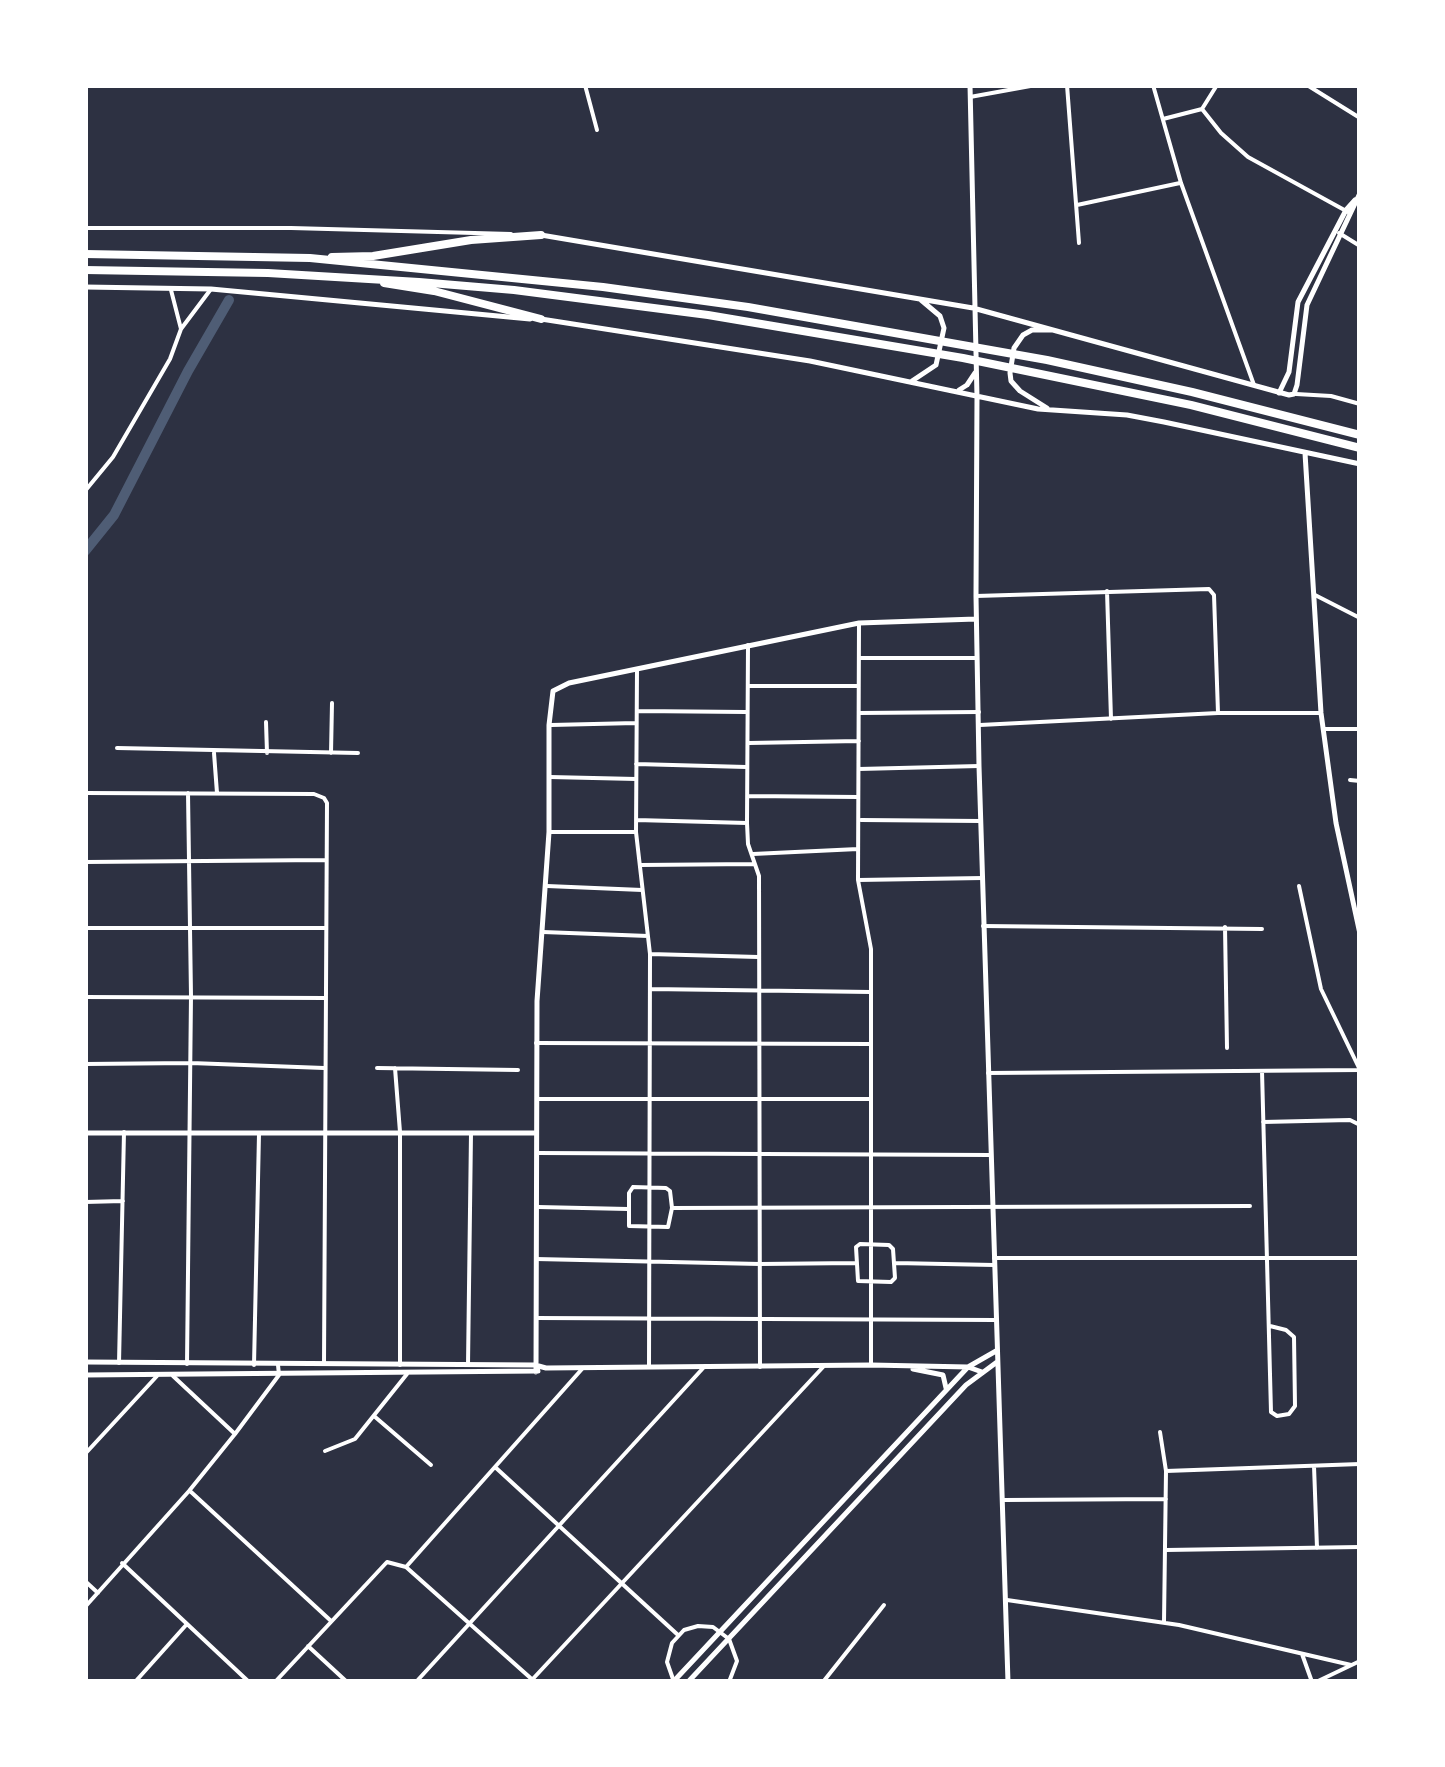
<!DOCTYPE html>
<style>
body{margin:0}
#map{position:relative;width:1445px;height:1767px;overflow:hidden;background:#2d3142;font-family:Helvetica,sans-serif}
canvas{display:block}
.frame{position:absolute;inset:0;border:88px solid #fff;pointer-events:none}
</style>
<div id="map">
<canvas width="1445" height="1767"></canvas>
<div class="frame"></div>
</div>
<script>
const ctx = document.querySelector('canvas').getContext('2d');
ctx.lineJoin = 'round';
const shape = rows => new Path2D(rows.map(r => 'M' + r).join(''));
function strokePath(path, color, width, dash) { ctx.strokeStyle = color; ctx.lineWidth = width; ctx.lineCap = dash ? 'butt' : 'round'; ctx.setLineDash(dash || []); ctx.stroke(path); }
strokePath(shape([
 [85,551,114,515,188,371,229,300]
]), '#4f5d75', 10);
strokePath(shape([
 [585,85,597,130],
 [1067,85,1079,243],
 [1153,85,1181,183,1254,385],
 [1307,85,1360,118],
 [970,97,1036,85],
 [1202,109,1221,133,1248,157,1348,212],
 [1163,119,1202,109,1217,85],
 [1077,205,1180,183],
 [85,228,291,228,511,234],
 [1339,233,1360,246],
 [171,290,181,329],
 [1296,394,1331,396,1360,404],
 [85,491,113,457,170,359,181,329,211,289],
 [1107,591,1111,719],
 [1315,595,1360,618],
 [976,596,1209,589,1214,595,1218,713],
 [859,623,858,880,871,949,871,1365],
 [748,645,747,823,748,844,759,876,760,1367],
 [859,658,977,658],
 [637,670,636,832,650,954,649,1366],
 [748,686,858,686],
 [637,711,746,712],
 [859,713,979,712],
 [266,722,267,753],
 [551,725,636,723],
 [980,725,1218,713,1321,713],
 [1325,729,1360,729],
 [749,743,859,741],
 [117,748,358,753],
 [214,753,217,793],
 [331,753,332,703],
 [636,764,746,767],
 [859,769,979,766],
 [550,777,636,779],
 [1350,780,1360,781],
 [85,793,314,794,324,798,327,803,324,1364],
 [748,796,858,797],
 [636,820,747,823],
 [861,820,981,821],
 [551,832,636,832],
 [753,854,858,849],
 [85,862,325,860],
 [640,865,755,864],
 [858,880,983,878],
 [547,886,642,890],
 [983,926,1262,929],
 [1225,927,1227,1048],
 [85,928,324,928],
 [543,932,648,936],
 [650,954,758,957],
 [650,989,871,992],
 [85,997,324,998],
 [536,1043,871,1044],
 [85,1064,191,1063,324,1068],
 [377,1068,518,1070],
 [395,1068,400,1132,400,1365],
 [1262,1071,1271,1412,1277,1416,1289,1414,1295,1406,1294,1337,1286,1330,1270,1326],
 [988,1073,1360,1070,1321,989,1299,886],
 [537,1099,871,1099],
 [1263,1122,1350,1120,1360,1125],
 [537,1153,990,1155],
 [633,1187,666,1188,670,1191,672,1208,668,1227,629,1226,629,1193,633,1187],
 [85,1202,123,1201],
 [538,1207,628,1209],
 [672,1208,1250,1206],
 [860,1244,889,1245,893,1249,895,1278,891,1282,858,1281,856,1247,860,1244],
 [994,1258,1360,1258],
 [536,1259,760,1264,856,1263],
 [895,1263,994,1265],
 [536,1318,995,1320],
 [119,1363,124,1132],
 [187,1364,191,996,188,793],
 [254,1365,259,1134],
 [468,1365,471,1133],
 [173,1376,235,1434],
 [374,1416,431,1465],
 [1160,1432,1166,1471,1164,1622],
 [325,1451,355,1439,407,1374],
 [85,1454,157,1376],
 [1314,1466,1317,1548],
 [495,1467,678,1635],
 [1166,1471,1360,1464],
 [190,1491,330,1620],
 [1004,1500,1166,1499],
 [1166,1550,1360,1547],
 [122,1563,249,1682],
 [406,1567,582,1369],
 [85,1581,98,1593],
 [1007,1600,1179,1625,1351,1665],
 [85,1607,189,1491,235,1434,279,1375,278,1365],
 [308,1646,347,1682],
 [1302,1654,1312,1682],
 [135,1682,187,1624],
 [275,1682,387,1562,406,1567,535,1682],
 [416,1682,705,1366],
 [530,1682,824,1366],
 [674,1682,667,1662,672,1643,684,1630,698,1626,713,1627,729,1639,737,1661,729,1682],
 [823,1682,884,1605],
 [1316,1682,1360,1661]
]), '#fff', 4);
strokePath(shape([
 [970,85,977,397,976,596,979,766,1008,1682],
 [541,235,973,308,1289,395,1294,394,1297,385,1307,305,1360,193],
 [85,287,211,289,530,319],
 [541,319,810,361,1038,409,1127,415,1164,422,1360,464],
 [912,381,936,365,944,328,940,316,921,300],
 [959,390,967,385,975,373],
 [1279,393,1289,372,1298,302,1346,210,1355,200],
 [1047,408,1020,391,1011,381,1010,373,1014,348,1023,335,1032,330,1052,330],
 [1305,453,1321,713,1336,823,1360,934],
 [85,1133,536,1133],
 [85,1362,535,1365,546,1368,871,1365,968,1367,982,1372],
 [913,1369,943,1375,946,1388],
 [536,1372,537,1001,549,832,549,725,553,691,569,683,859,623,976,619],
 [85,1375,538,1371],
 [673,1682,968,1367,996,1351],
 [688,1682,966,1385,997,1362]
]), '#fff', 5);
strokePath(shape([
 [85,254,310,258,603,287,748,307,1047,360,1192,392,1360,435],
 [332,257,373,256,471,240,541,235],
 [85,270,268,273,419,282,514,290,708,315,963,358,1191,405,1360,448],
 [384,283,434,291,541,319]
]), '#fff', 8);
</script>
